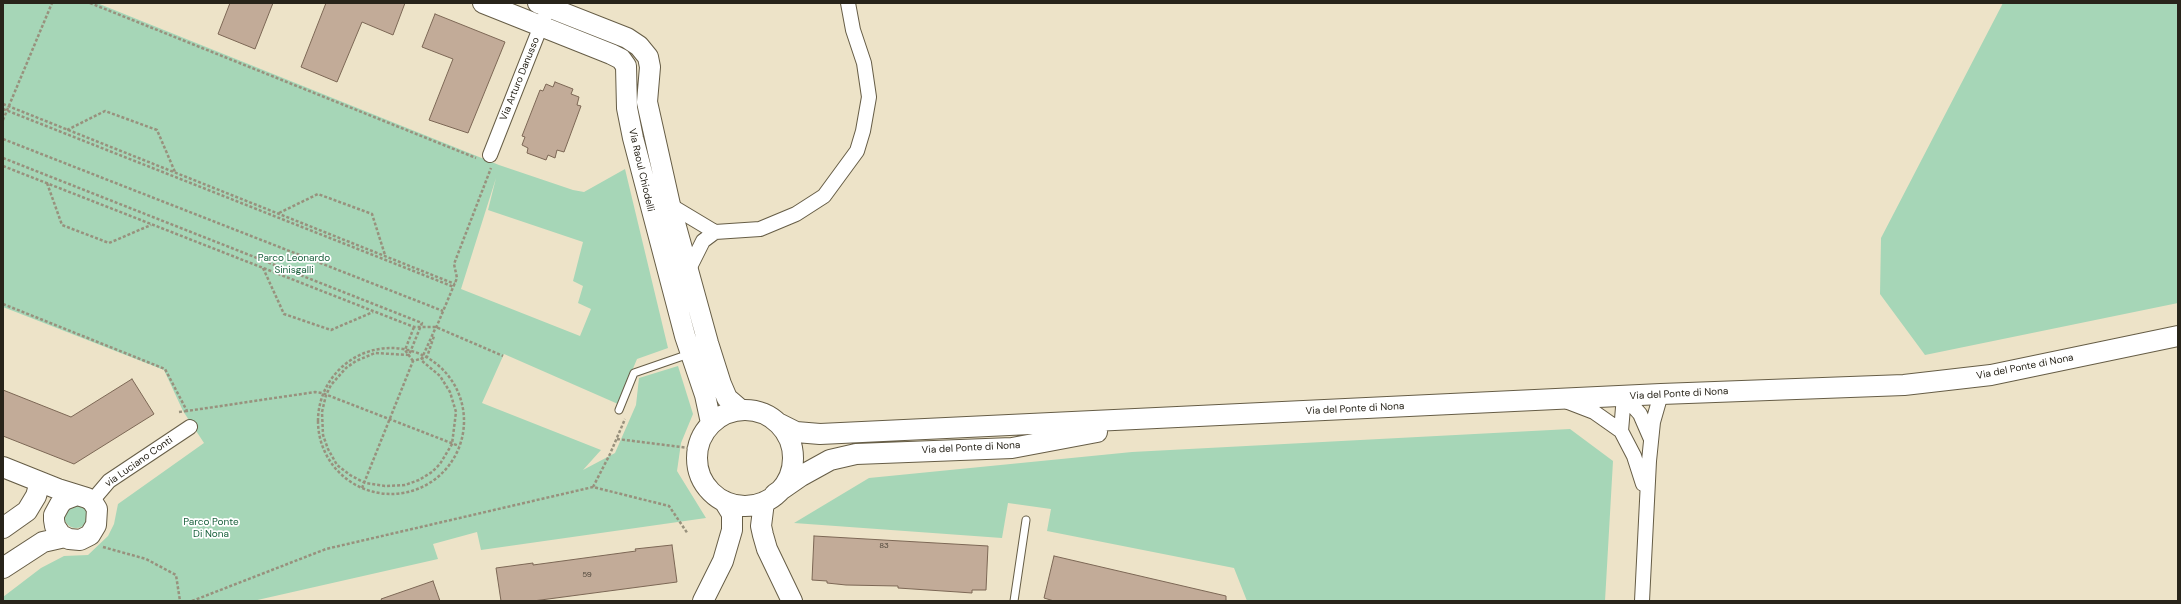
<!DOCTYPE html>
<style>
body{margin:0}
#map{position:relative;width:2181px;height:604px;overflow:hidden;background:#ede3c8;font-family:"DM Sans",sans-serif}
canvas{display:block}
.frame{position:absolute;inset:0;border:4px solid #28241a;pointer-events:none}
</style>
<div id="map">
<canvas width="2181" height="604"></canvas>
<div class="frame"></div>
</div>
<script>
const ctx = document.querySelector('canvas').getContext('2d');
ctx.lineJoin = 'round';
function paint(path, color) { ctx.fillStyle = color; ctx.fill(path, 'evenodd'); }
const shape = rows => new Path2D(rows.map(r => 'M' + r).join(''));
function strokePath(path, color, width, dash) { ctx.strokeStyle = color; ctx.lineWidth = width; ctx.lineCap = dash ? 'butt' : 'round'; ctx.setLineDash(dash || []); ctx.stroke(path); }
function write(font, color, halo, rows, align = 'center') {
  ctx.font = font + ' "DM Sans",sans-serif'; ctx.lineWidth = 3.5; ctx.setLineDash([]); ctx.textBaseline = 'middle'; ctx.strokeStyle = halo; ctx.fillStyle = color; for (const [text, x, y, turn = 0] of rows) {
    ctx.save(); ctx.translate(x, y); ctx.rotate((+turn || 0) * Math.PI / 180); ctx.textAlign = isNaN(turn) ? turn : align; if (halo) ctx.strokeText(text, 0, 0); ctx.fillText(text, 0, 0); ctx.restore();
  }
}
paint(shape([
 [3,3,97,3,499,165,573,190,584,192,625,169,668,348,637,359,618,404,504,354,482,403,601,450,583,470,615,453,636,405,639,378,678,366,693,414,681,443,677,471,706,518,481,550,477,532,433,544,438,559,253,601,3,601,3,597,41,568,64,556,88,555,108,536,114,524,118,504,204,443,183,411,164,370,3,307],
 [496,178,488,210,583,242,573,281,583,286,578,303,591,309,580,336,461,289],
 [2003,3,2178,3,2178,303,1925,355,1880,294,1881,238],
 [1570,429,1613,461,1605,601,1247,601,1234,568,1047,531,1051,509,1008,503,1002,538,794,523,869,478,1132,452],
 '64 516a12 12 0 1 1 24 0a12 12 0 1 1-24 0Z'
]), '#a6d6b7');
const building = shape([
 [230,3,273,3,255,49,218,34,230,3],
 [326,3,405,3,393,35,362,22,337,82,301,67,326,3],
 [435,14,505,42,468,133,429,120,453,59,422,47,435,14],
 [555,82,573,89,571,94,579,97,577,105,581,106,564,152,557,150,555,158,548,155,546,160,527,153,528,148,522,145,525,137,522,136,540,90,543,91,546,84,553,87,555,82],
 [132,379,154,414,74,464,3,436,3,390,71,417,132,379],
 [814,536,988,546,986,590,972,590,972,593,958,592,898,588,898,586,846,585,827,583,827,581,812,580,814,536],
 [672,545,677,582,533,601,501,601,496,568,533,563,533,565,636,551,635,549,672,545],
 [1054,556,1226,596,1226,601,1054,601,1044,598,1054,556],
 [433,581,440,601,382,601,381,599,433,581]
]);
paint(building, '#c2ab98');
strokePath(building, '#7c6755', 1);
const lane = shape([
 [619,410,634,373,689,354],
 [1014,601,1026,520]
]);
const street = shape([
 [490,155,544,18],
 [670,205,715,232],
 [688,271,703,241,715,232,760,229,796,214,824,196,857,151,863,131,869,97,864,63,853,30,848,3],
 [1624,396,1640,414,1650,437],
 [1568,402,1594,412,1621,431,1634,456,1643,484],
 [1621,431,1624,396],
 [92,501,109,481,190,427],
 [1642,601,1649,461,1653,422,1661,394]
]);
const secondary = shape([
 [483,3,611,54,621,59,626,66,627,108,633,138,685,336,705,395,711,423],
 [538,3,627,38,639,46,648,57,650,67,647,102,670,205,708,343,721,384,727,398,741,410],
 '697 458a48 48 0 1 1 96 0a48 48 0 1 1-96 0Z',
 [778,423,796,432,820,434,1661,394,1904,385,1991,375,2178,336],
 [3,467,58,489,87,498,92,501,97,509,96,525,90,535,80,540,69,539,61,535,55,526,54,520,54,515,60,504,64,500,77,495],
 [775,494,801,476,830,460,856,454,1012,448,1097,432],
 [764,502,761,526,763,535,767,549,792,601],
 [3,528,27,511,36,496,40,482],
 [3,568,43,542,65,537],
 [703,601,723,561,732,530,732,514,724,501]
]);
strokePath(lane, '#665d46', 9);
strokePath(street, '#665d46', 16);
strokePath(secondary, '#665d46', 22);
strokePath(shape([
 [90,3,476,158],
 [3,104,455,284],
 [3,109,454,287],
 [3,120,52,3],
 [67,130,105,111,157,130,175,172],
 [3,139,443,311],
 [3,158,422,323,409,355,375,353,356,361,346,368,331,385,326,395,322,412,323,435,328,449,337,465,350,475,365,483,385,486,405,485,419,480,432,472,440,464,452,444,456,412,450,392,440,376,421,360,436,327],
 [3,166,373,311,414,327,436,327,503,356],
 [47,183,62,225,109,243,151,225],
 [279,213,318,194,372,214,385,255],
 [263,268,284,314,331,330,373,312],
 [3,304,165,369,187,411,315,392,322,393,459,446],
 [436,328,457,278,454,264,491,168],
 '318 421a73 73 0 1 1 146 0a73 73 0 1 1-146 0Z',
 [413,361,405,350,414,327],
 [179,412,187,411],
 [617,439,689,448],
 [593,487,610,454,625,419],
 [362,488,413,361,427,357,434,336],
 [103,547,146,559,176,575,180,601],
 [192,601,326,549,593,487,669,506,688,534]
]), '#98917d', 2.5, [3, 2]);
strokePath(lane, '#fff', 7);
strokePath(street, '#fff', 14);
strokePath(secondary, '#fff', 20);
write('8px', '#4e463a', null, [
 ["83",884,546],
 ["59",587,575]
]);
write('10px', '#28241a', '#fff', [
 ["Via Arturo Danusso",520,79,-68],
 ["Via Raoul Chiodelli",641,170,77],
 ["Via del Ponte di Nona",2025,367,-11],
 ["Via del Ponte di Nona",1679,394,-3],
 ["Via del Ponte di Nona",1355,409,-3],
 ["Via del Ponte di Nona",971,448,-3],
 ["via Luciano Conti",139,462,-35]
]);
write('10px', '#1a613d', '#fff', [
 ["Parco Leonardo",294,258],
 ["Sinisgalli",294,270],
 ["Parco Ponte",211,522],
 ["Di Nona",211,534]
]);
</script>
